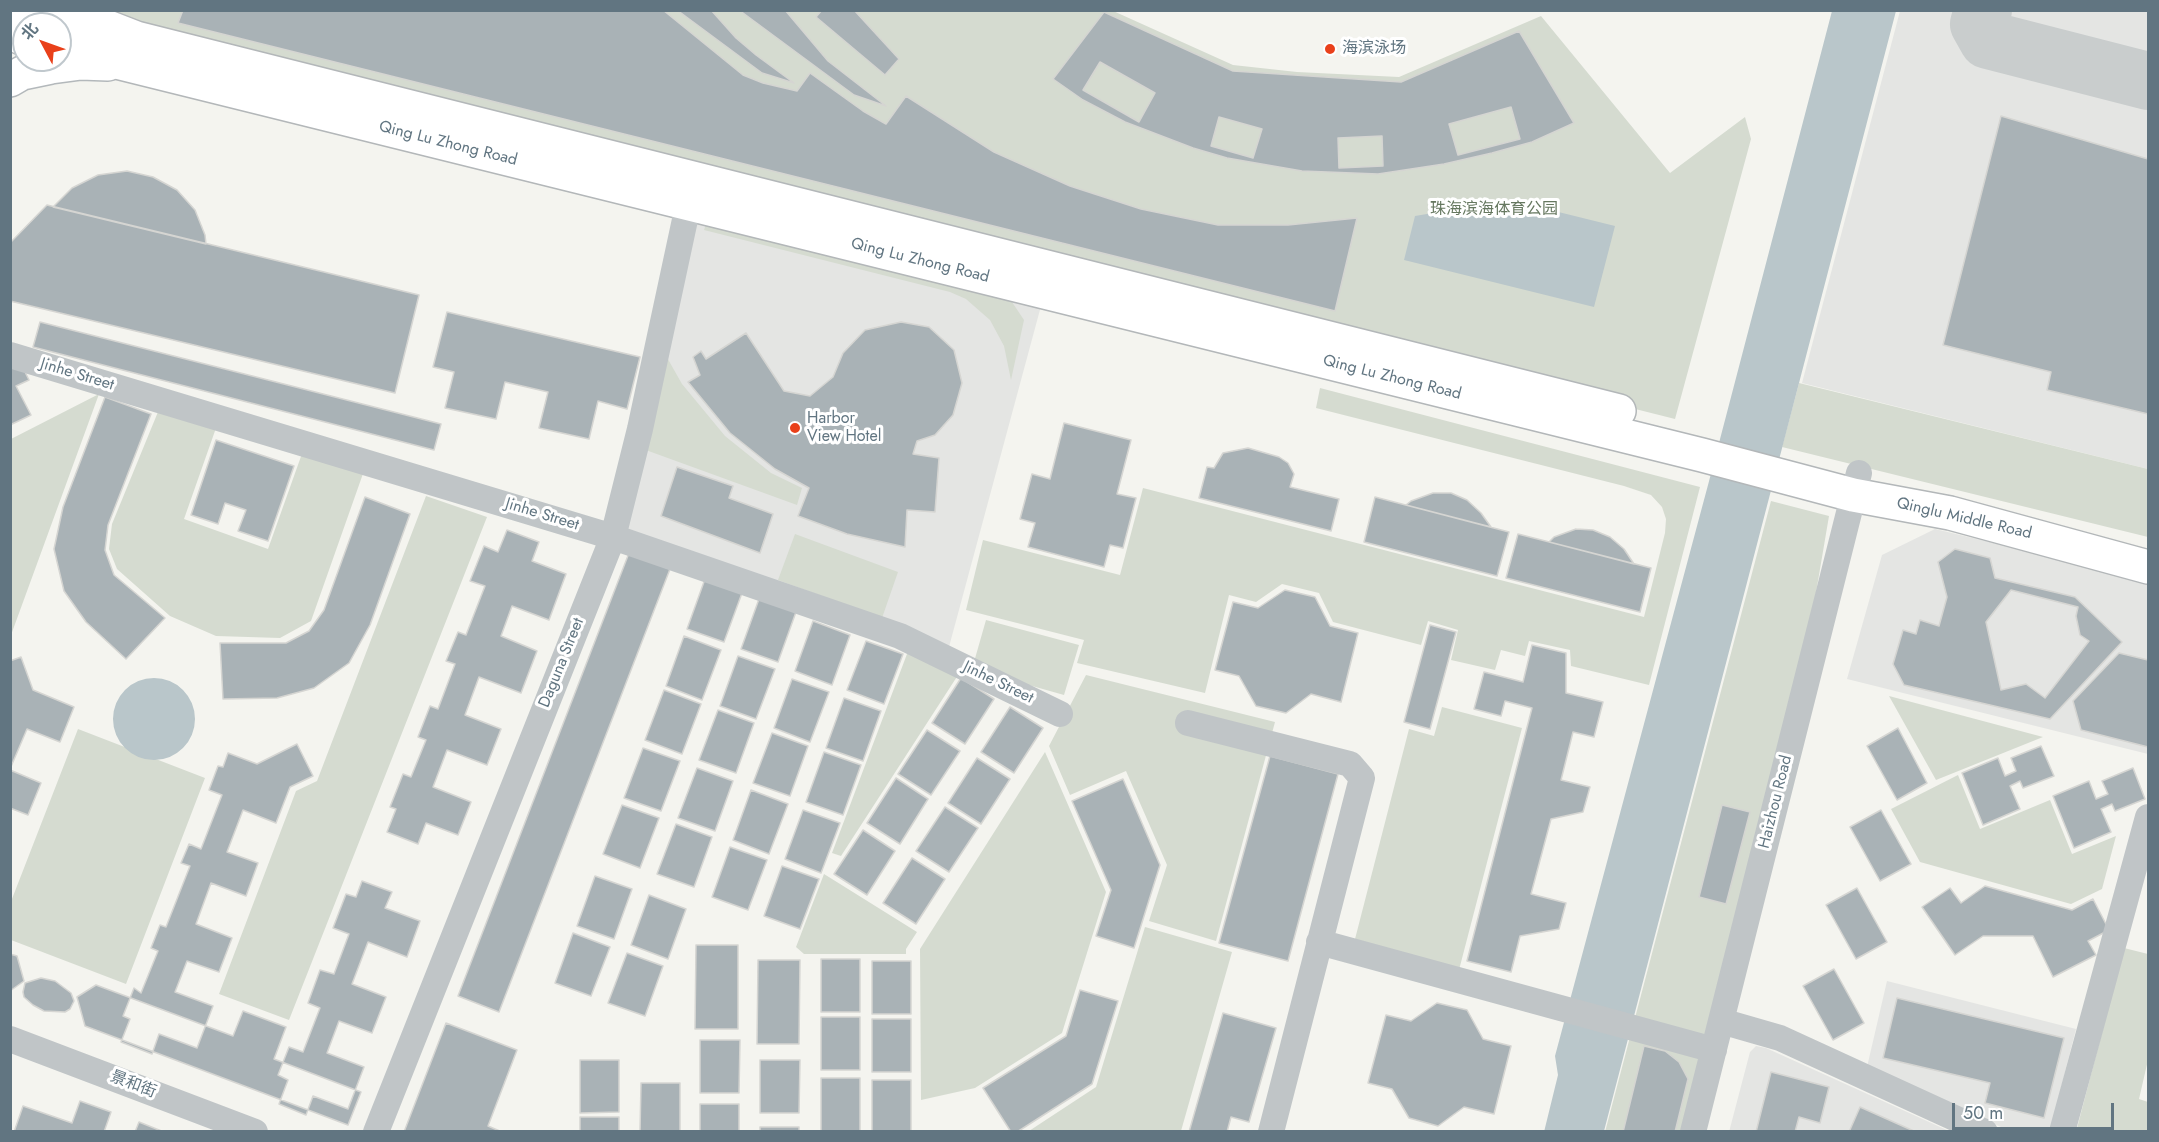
<!DOCTYPE html>
<meta charset="utf-8">
<style>
body{margin:0}
#map{position:relative;width:2159px;height:1142px;overflow:hidden;background:#f4f4ef;font-family:Jost,"Noto Sans SC",sans-serif}
canvas{display:block}
.frame{position:absolute;inset:0;border:12px solid #617581;pointer-events:none}
.north{position:absolute;left:12px;top:12px;width:60px;height:60px;box-sizing:border-box;background:#fff;border:2px solid #c0c8cd;border-radius:50%;rotate:311deg;font-size:16px;font-weight:700;line-height:24px;text-align:center;color:#617581}
.north::after{content:'';display:block;margin:auto;width:21px;height:27px;background:#e9401a;clip-path:polygon(50% 0,100% 100%,50% 72%,0 100%)}
.scale{position:absolute;left:1952px;top:1103px;width:162px;height:27px;box-sizing:border-box;border:3px solid #617581;border-top:0;padding-left:8px;font-size:18px;line-height:21px;white-space:nowrap;color:#617581;-webkit-text-stroke:4px #fff;paint-order:stroke}
</style>
<div id="map">
<canvas width="2159" height="1142"></canvas>
<div class="frame"></div>
<div class="north">北</div>
<div class="scale">50 m</div>
</div>
<script>
const ctx = document.querySelector('canvas').getContext('2d');
ctx.lineJoin = 'round';
function paint(path, color) { ctx.fillStyle = color; ctx.fill(path, 'evenodd'); }
const shape = rows => new Path2D(rows.map(r => 'M' + r).join(''));
function strokePath(path, color, width, dash) { ctx.strokeStyle = color; ctx.lineWidth = width; ctx.lineCap = dash ? 'butt' : 'round'; ctx.setLineDash(dash || []); ctx.stroke(path); }
function write(font, color, halo, rows, align = 'center') {
  ctx.font = font + ' Jost,"Noto Sans SC",sans-serif'; ctx.lineWidth = 6; ctx.setLineDash([]); ctx.textBaseline = 'middle'; ctx.strokeStyle = halo; ctx.fillStyle = color; for (const [text, x, y, turn = 0] of rows) {
    ctx.save(); ctx.translate(x, y); ctx.rotate((+turn || 0) * Math.PI / 180); ctx.textAlign = isNaN(turn) ? turn : align; if (halo) ctx.strokeText(text, 0, 0); ctx.fillText(text, 0, 0); ctx.restore();
  }
}
paint(shape([
 [1900,11,2148,11,2148,469,1802,383],
 [689,219,1041,306,946,658,613,537],
 [1935,529,2148,580,2148,754,1847,679,1882,555],
 [1887,981,2076,1029,2050,1131,2010,1131,1867,1067],
 [1756,1046,1766,1048,1949,1131,1729,1132,1750,1052]
]), '#e4e5e3');
paint(shape([
 [1111,10,1233,65,1297,72,1399,77,1541,16,1670,173,1745,117,1751,139,1675,419,1048,261,92,11],
 [706,224,1012,302,1024,320,1011,380,1004,346,990,320,966,299,950,292,704,230],
 [665,354,682,384,725,436,771,473,802,488,797,505,643,449],
 [1799,383,2148,469,2148,537,1782,447],
 [1320,388,1700,487,1649,685,1571,666,1570,650,1529,641,1525,656,1501,650,1495,670,1451,660,1458,630,1428,621,1421,645,1333,622,1319,593,1282,584,1256,602,1229,595,1205,693,1077,663,1084,640,966,610,983,540,1120,575,1143,488,1644,617,1665,533,1666,519,1662,507,1651,495,1624,486,1316,408],
 [99,394,11,635,11,439],
 [160,407,216,428,184,519,268,549,304,448,365,468,311,621,280,638,216,636,170,616,117,569,109,549,112,524],
 [426,496,487,517,289,1020,219,994,296,791,317,781],
 [1771,501,1829,516,1791,740,1693,1131,1605,1132],
 [795,534,898,572,882,618,778,580],
 [986,620,1079,645,1064,695,972,669],
 [910,646,960,672,841,856,832,853],
 [1086,675,1275,722,1216,941,1149,921,1167,865,1126,771,1070,795,1049,746],
 [1889,696,2043,737,1936,780],
 [1442,707,1522,728,1459,970,1354,943,1409,729,1434,736],
 [78,729,205,778,126,984,11,940,10,904],
 [1045,752,1106,892,1062,1033,975,1088,921,1100,920,949],
 [1958,775,1980,829,2050,800,2072,854,2116,836,2102,889,2071,904,1920,862,1891,809],
 [824,874,917,932,906,949,906,954,804,954,796,947],
 [1145,927,1232,952,1181,1131,1029,1131,1096,1087],
 [2124,948,2148,954,2148,1060,2139,1099,2148,1102,2148,1131,2076,1132]
]), '#d5dbd0');
paint(shape([
 [1832,11,1896,11,1604,1131,1544,1132,1558,1075,1555,1056,1708,485],
 [1510,200,1615,226,1594,307,1404,260,1415,216],
 '113 719a41 41 0 1 1 82 0a41 41 0 1 1-82 0Z'
]), '#b9c6ca');
strokePath(shape([
 [1983,10,1979,24,1988,40,2148,81]
]), '#c9cdcd', 58);
const building = shape([
 [183,10,663,10,743,75,763,83,797,91,810,73,863,111,886,124,906,96,994,152,1070,186,1141,209,1218,225,1288,225,1357,218,1335,311,178,23,183,10],
 [677,10,711,10,736,38,756,55,794,83,762,73,677,10],
 [739,10,785,10,828,61,886,106,854,95,739,10],
 [822,10,854,10,899,59,885,75,816,17,822,10],
 [1104,12,1233,71,1401,82,1519,31,1574,123,1532,142,1492,153,1444,164,1378,174,1302,171,1227,158,1193,148,1125,122,1083,100,1053,79,1104,12],
 [1100,62,1155,93,1139,122,1083,90,1100,62],
 [1511,107,1520,139,1458,155,1449,124,1511,107],
 [2001,116,2148,159,2148,414,2047,390,2051,372,1943,345,2001,116],
 [1219,117,1262,129,1253,158,1211,146,1219,117],
 [1382,136,1383,166,1339,168,1338,138,1382,136],
 [127,171,153,177,177,190,195,210,205,235,206,244,53,207,72,188,98,175,127,171],
 [47,205,419,295,395,393,10,301,10,243,47,205],
 [447,312,640,357,627,409,598,401,589,439,539,428,548,392,505,382,496,419,445,408,454,372,433,367,447,312],
 [40,322,441,424,434,450,33,347,40,322],
 [901,322,929,327,954,350,962,383,953,415,935,435,917,441,913,454,939,458,935,512,907,510,905,547,847,534,798,516,809,488,775,469,730,433,688,382,700,375,693,357,701,351,706,359,746,333,784,391,810,396,833,377,843,353,865,330,901,322],
 [11,344,29,380,16,386,31,415,10,425,11,344],
 [105,397,151,414,108,525,105,550,114,575,165,618,126,659,86,622,64,591,54,549,63,507,105,397],
 [1064,423,1131,440,1117,494,1136,498,1123,548,1110,545,1104,567,1028,547,1035,523,1020,519,1032,474,1050,479,1064,423],
 [216,440,294,466,268,541,238,531,246,510,225,503,218,524,191,515,216,440],
 [1248,448,1279,457,1288,463,1294,474,1290,487,1339,499,1331,531,1199,498,1207,467,1214,468,1223,453,1248,448],
 [677,467,733,486,729,498,773,514,760,553,661,516,677,467],
 [1433,493,1451,493,1467,500,1481,513,1491,527,1406,505,1411,501,1433,493],
 [365,497,410,514,370,625,349,663,314,688,277,698,223,699,220,643,286,643,309,631,324,610,365,497],
 [1375,497,1509,532,1497,576,1364,542,1375,497],
 [1576,529,1593,530,1610,537,1624,549,1634,564,1549,542,1554,537,1576,529],
 [507,530,539,542,532,561,566,574,549,620,512,606,501,636,537,651,521,693,479,677,465,715,501,729,487,765,447,750,433,787,471,802,458,835,426,823,418,844,387,832,396,809,390,807,403,774,411,777,426,740,418,737,430,706,438,709,455,664,446,661,458,632,466,635,485,586,470,581,484,546,498,552,507,530],
 [1518,534,1651,568,1640,612,1506,578,1518,534],
 [1955,549,1990,558,1995,578,2075,597,2122,642,2050,719,1904,685,1893,664,1903,630,1916,634,1920,620,1939,626,1947,597,1938,562,1955,549],
 [629,553,670,569,499,1012,458,996,629,553],
 [705,579,742,593,724,642,687,629,705,579],
 [1285,590,1315,597,1330,626,1358,633,1341,702,1311,694,1286,713,1256,706,1239,676,1215,670,1233,602,1258,608,1285,590],
 [2011,590,2078,607,2076,616,2080,635,2089,641,2045,698,2026,684,2001,690,1986,622,2011,590],
 [759,599,796,612,778,662,741,649,759,599],
 [813,621,850,635,832,685,795,671,813,621],
 [1430,625,1456,632,1430,729,1404,722,1430,625],
 [684,636,721,650,702,700,666,686,684,636],
 [866,641,903,654,884,704,847,690,866,641],
 [1532,645,1566,653,1566,693,1603,702,1594,737,1573,732,1561,780,1590,787,1583,812,1551,819,1531,894,1566,903,1559,929,1520,936,1511,972,1467,961,1532,708,1505,701,1501,716,1474,709,1484,672,1523,682,1532,645],
 [2119,653,2148,660,2148,747,2081,730,2073,701,2119,653],
 [738,656,775,669,756,719,720,706,738,656],
 [21,657,33,690,74,707,60,742,27,729,10,769,10,661,21,657],
 [961,678,994,699,965,744,932,723,961,678],
 [792,679,829,692,810,742,774,728,792,679],
 [664,690,701,704,682,754,645,740,664,690],
 [844,698,881,711,863,761,826,748,844,698],
 [1010,707,1043,728,1014,773,981,752,1010,707],
 [718,710,754,723,736,773,699,760,718,710],
 [1898,728,1927,783,1897,800,1867,746,1898,728],
 [927,730,960,751,931,795,898,774,927,730],
 [772,733,808,746,790,796,753,783,772,733],
 [297,744,313,776,290,787,276,823,243,810,227,852,258,863,246,896,211,883,196,924,232,938,219,972,187,961,175,992,213,1006,197,1048,159,1034,152,1054,121,1042,130,1019,123,1016,134,988,141,993,158,951,151,948,160,925,166,927,190,866,181,863,189,844,201,849,222,795,209,790,218,766,223,767,228,753,257,764,297,744],
 [2041,746,2054,776,2023,788,2020,781,2010,786,2020,809,1983,825,1962,773,1998,758,2005,776,2016,771,2011,758,2041,746],
 [643,748,680,761,661,811,624,798,643,748],
 [824,752,861,765,843,815,806,802,824,752],
 [1270,756,1338,774,1288,961,1219,943,1270,756],
 [977,758,1010,779,981,824,948,803,977,758],
 [697,768,733,781,715,831,678,818,697,768],
 [2133,768,2145,799,2115,811,2112,804,2101,809,2111,832,2074,848,2053,796,2089,781,2096,799,2108,794,2102,781,2133,768],
 [10,770,41,783,28,815,10,808,10,770],
 [896,778,928,799,900,844,867,823,896,778],
 [1123,779,1160,865,1134,948,1096,936,1111,890,1072,801,1123,779],
 [751,790,788,804,769,854,733,840,751,790],
 [622,805,659,818,640,868,603,854,622,805],
 [1722,805,1750,812,1726,904,1699,897,1722,805],
 [945,807,978,828,949,872,916,851,945,807],
 [803,810,840,823,821,873,785,859,803,810],
 [1881,810,1911,864,1880,881,1850,827,1881,810],
 [676,824,712,837,694,887,657,874,676,824],
 [863,830,895,851,867,895,834,874,863,830],
 [730,847,767,860,748,910,712,897,730,847],
 [912,858,945,879,916,924,883,903,912,858],
 [782,866,819,879,800,929,764,916,782,866],
 [595,876,632,889,614,939,577,926,595,876],
 [362,881,392,892,385,908,420,921,407,957,368,942,352,984,386,997,372,1033,339,1021,327,1053,364,1067,348,1109,313,1096,306,1115,279,1104,288,1080,278,1075,289,1047,303,1052,320,1008,308,1003,320,970,334,974,349,934,333,928,346,894,356,897,362,881],
 [1985,886,2072,910,2093,899,2109,930,2088,941,2096,955,2053,977,2033,936,1983,936,1955,955,1922,907,1950,888,1961,903,1985,886],
 [1857,888,1887,942,1856,959,1826,905,1857,888],
 [649,895,686,909,668,959,631,945,649,895],
 [573,933,610,947,591,996,555,983,573,933],
 [696,945,738,945,738,1029,695,1029,696,945],
 [627,953,663,966,645,1016,608,1003,627,953],
 [10,954,17,956,24,981,10,991,10,954],
 [821,959,860,959,860,1012,821,1012,821,959],
 [758,960,800,960,799,1044,757,1044,758,960],
 [872,961,911,961,911,1014,872,1014,872,961],
 [1834,969,1864,1023,1833,1040,1803,986,1834,969],
 [41,978,55,981,71,993,74,1001,70,1009,65,1012,44,1011,33,1005,24,997,23,992,25,983,41,978],
 [96,985,233,1036,243,1011,286,1027,274,1059,361,1092,348,1125,85,1026,77,997,96,985],
 [1080,990,1118,1001,1092,1084,1017,1132,1011,1132,983,1088,1066,1036,1080,990],
 [1897,998,2064,1038,2044,1118,1985,1103,1990,1083,1883,1058,1897,998],
 [1437,1003,1467,1010,1483,1039,1511,1046,1494,1114,1464,1107,1438,1126,1409,1118,1392,1089,1368,1083,1386,1015,1411,1021,1437,1003],
 [1223,1013,1276,1028,1249,1122,1231,1117,1227,1132,1189,1132,1223,1013],
 [821,1017,860,1017,860,1070,821,1070,821,1017],
 [872,1019,911,1019,911,1072,872,1072,872,1019],
 [446,1023,517,1050,488,1126,502,1132,404,1132,446,1023],
 [700,1040,740,1040,739,1093,700,1093,700,1040],
 [1644,1046,1665,1051,1679,1062,1688,1079,1675,1132,1623,1132,1644,1046],
 [580,1060,619,1060,619,1112,580,1113,580,1060],
 [760,1060,800,1060,799,1113,760,1113,760,1060],
 [1771,1072,1829,1087,1820,1123,1799,1117,1795,1132,1756,1132,1771,1072],
 [821,1078,860,1078,860,1131,821,1131,821,1078],
 [872,1080,911,1080,911,1132,872,1132,872,1080],
 [641,1083,680,1083,680,1132,640,1132,641,1083],
 [80,1101,111,1112,104,1132,14,1132,23,1106,72,1123,80,1101],
 [700,1104,739,1104,739,1132,700,1132,700,1104],
 [1860,1107,1916,1132,1849,1132,1860,1107],
 [580,1117,619,1117,619,1132,580,1132,580,1117],
 [139,1122,164,1132,135,1132,139,1122],
 [760,1127,799,1127,799,1132,760,1132,760,1127]
]);
paint(building, '#a9b2b6');
strokePath(building, '#d5d5d2', 1.5);
const major = shape([
 [10,13,54,24],
 [60,26,110,36],
 [10,80,22,73,51,67,81,63,108,64]
]);
const highway = shape([
 [71,10,82,17,136,38,1619,411],
 [10,33,24,39],
 [60,48,1702,455,1853,495,1950,513,2148,567]
]);
strokePath(major, '#b3b8bb', 36);
strokePath(highway, '#b3b7b9', 36);
strokePath(shape([
 [10,355,613,537,900,636,1060,714],
 [1188,723,1350,764,1362,778,1271,1132],
 [1319,942,1714,1050],
 [1721,1021,1780,1038,1985,1132],
 [10,1039,255,1132],
 [376,1132,613,537,640,429,692,187],
 [1693,1132,1859,473],
 [2062,1132,2148,817]
]), '#c0c5c7', 26);
strokePath(major, '#fff', 33);
strokePath(highway, '#fff', 33);
for (const [x, y, r, color] of [
 [1330,49,6,"#e9401a"],
 [795,428,6,"#e9401a"]
]) { const dot = new Path2D(); dot.arc(x, y, r, 0, 2 * Math.PI); ctx.fillStyle = color; ctx.fill(dot); strokePath(dot, '#fff', 2); }
write('16px', '#617581', '#fff', [
 ["海滨泳场",1342,49],
 ["Harbor",807,419],
 ["View Hotel",807,437]
], 'left');
write('16px', '#617581', '#fff', [
 ["Qing Lu Zhong Road",448,144,14],
 ["Qing Lu Zhong Road",920,261,14],
 ["Jinhe Street",77,375,17],
 ["Qing Lu Zhong Road",1392,378,14],
 ["Jinhe Street",542,515,17],
 ["Qinglu Middle Road",1964,519,13],
 ["Daguna Street",562,663,-68],
 ["Jinhe Street",998,683,26],
 ["Haizhou Road",1776,802,-76],
 ["景和街",133,1085,21]
]);
write('16px', '#667860', '#fff', [
 ["珠海滨海体育公园",1494,210]
]);
</script>
